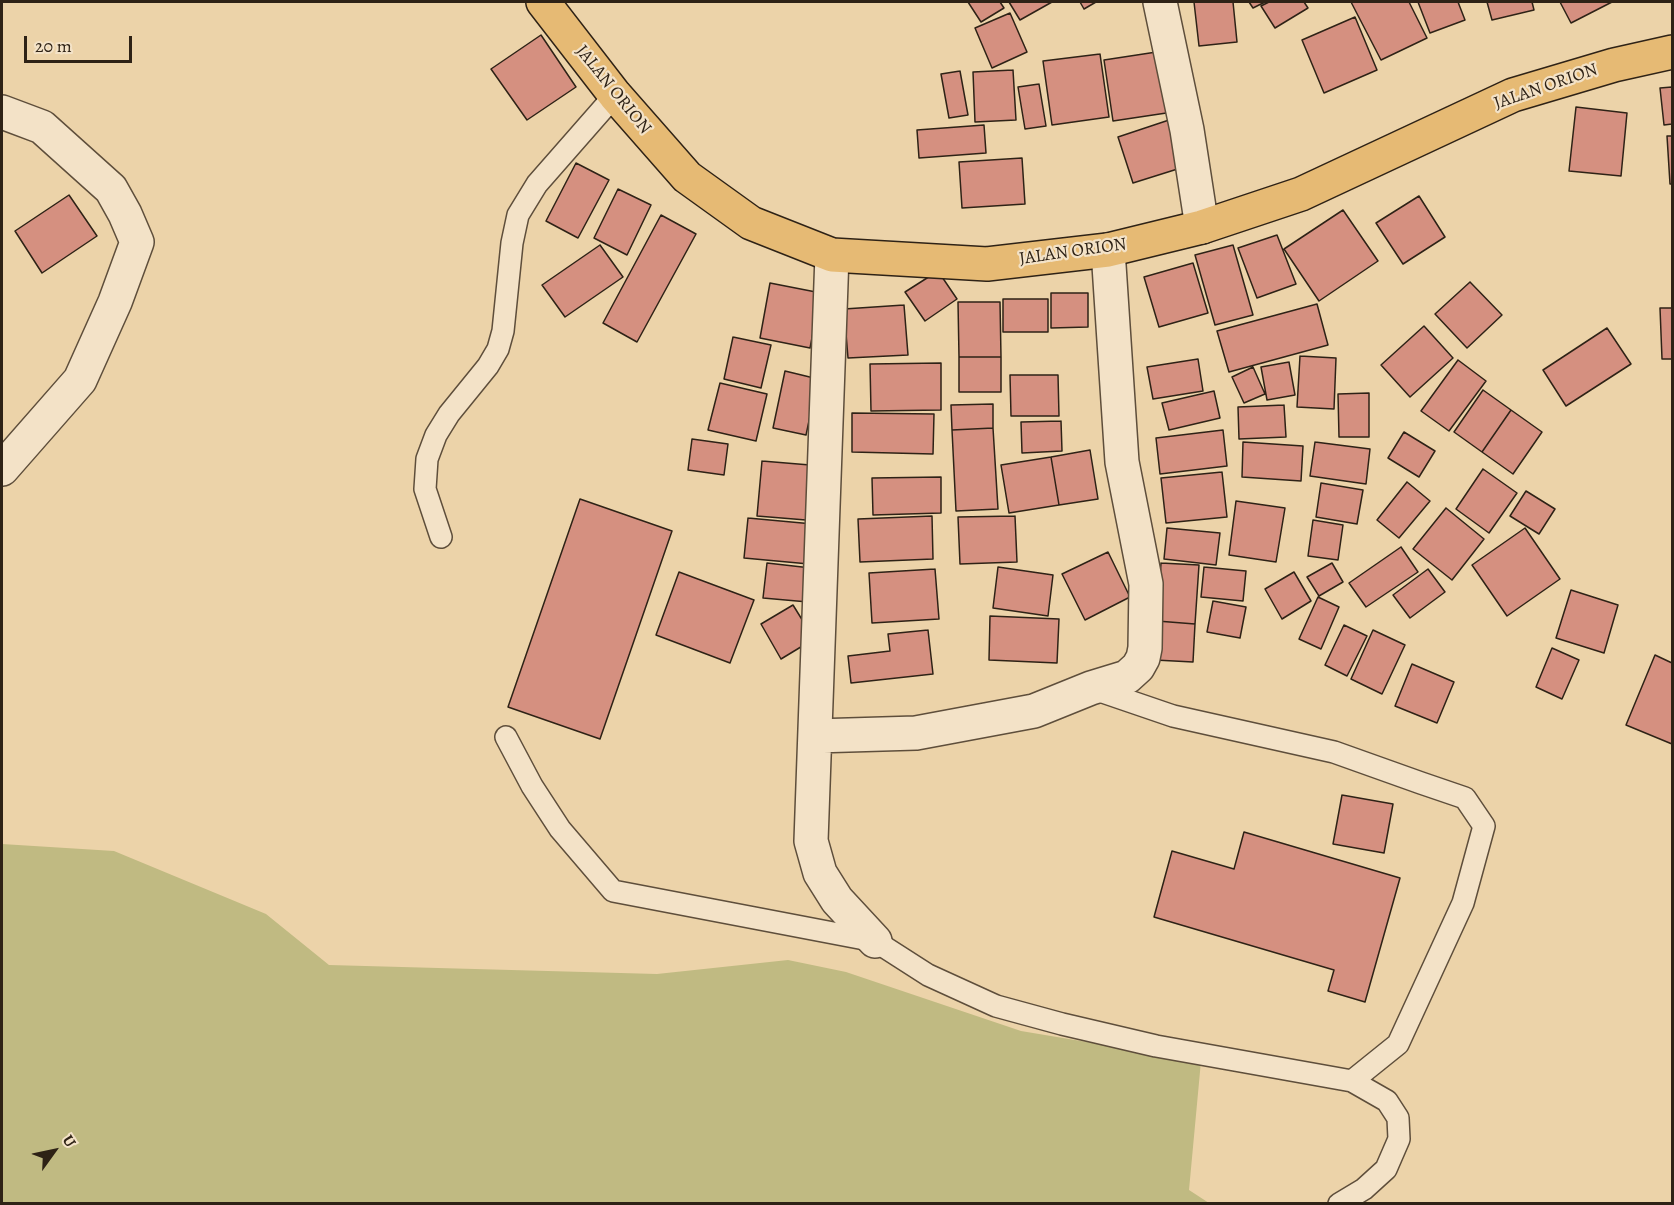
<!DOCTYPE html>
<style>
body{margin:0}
#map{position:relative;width:1674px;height:1205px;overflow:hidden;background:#ecd3a9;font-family:Alegreya,serif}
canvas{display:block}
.frame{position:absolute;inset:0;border:3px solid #2e2216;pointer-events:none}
.north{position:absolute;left:24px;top:1121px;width:60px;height:60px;-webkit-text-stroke:4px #f3e2c7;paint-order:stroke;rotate:57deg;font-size:16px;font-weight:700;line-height:24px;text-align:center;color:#2e2216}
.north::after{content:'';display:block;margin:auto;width:21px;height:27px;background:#2e2216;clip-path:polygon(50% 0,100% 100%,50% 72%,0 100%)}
.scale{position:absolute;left:24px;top:36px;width:108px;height:27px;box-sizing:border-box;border:3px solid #2e2216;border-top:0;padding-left:8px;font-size:18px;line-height:21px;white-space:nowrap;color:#2e2216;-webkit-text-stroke:4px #f3e2c7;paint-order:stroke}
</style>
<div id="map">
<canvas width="1674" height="1205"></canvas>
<div class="frame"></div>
<div class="north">U</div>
<div class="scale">20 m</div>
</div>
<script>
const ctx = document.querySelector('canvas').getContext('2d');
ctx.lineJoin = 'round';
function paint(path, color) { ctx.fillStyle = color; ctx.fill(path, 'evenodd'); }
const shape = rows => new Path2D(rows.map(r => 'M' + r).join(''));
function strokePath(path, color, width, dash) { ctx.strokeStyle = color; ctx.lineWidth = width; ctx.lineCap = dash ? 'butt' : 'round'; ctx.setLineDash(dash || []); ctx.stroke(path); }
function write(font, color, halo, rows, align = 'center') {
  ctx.font = font + ' Alegreya,serif'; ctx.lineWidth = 4.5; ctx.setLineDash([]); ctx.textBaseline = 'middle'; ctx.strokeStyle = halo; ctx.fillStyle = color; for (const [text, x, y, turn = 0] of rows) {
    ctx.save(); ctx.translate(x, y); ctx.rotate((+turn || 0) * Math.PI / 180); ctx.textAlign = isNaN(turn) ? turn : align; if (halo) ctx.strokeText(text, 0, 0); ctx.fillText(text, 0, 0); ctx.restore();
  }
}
paint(shape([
 [2,844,114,851,266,914,329,965,657,974,788,960,846,972,1021,1031,1201,1061,1189,1190,1209,1203,2,1203]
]), '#c0ba82');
const building = shape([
 [968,2,1000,2,1004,8,981,22,968,2],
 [1009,2,1052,2,1020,20,1009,2],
 [1080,2,1096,2,1084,9,1080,2],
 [1194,2,1233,2,1237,42,1199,46,1194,2],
 [1249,2,1265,2,1253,8,1249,2],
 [1269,2,1304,2,1308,8,1275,28,1261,6,1269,2],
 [1351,2,1409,2,1427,38,1381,60,1351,2],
 [1418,2,1458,2,1465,20,1430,33,1418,2],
 [1487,2,1532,2,1534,10,1492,20,1487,2],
 [1560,2,1612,2,1571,23,1560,2],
 [1010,13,1027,52,992,68,975,28,1010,13],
 [1355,17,1377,70,1324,93,1302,40,1355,17],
 [541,35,576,87,527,120,491,69,541,35],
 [1163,51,1173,112,1113,121,1104,60,1163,51],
 [1100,54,1109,117,1052,125,1043,61,1100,54],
 [1013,70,1016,120,975,122,973,72,1013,70],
 [960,71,968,115,949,118,941,74,960,71],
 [1039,84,1046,126,1025,129,1018,87,1039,84],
 [1672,87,1672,124,1664,125,1660,88,1672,87],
 [1576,107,1627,113,1621,176,1569,171,1576,107],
 [1172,119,1187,166,1133,183,1118,137,1172,119],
 [984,125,986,153,919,158,917,130,984,125],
 [1667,136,1672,136,1672,184,1670,184,1667,136],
 [1022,158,1025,204,962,208,959,162,1022,158],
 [576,163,609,180,578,238,546,221,576,163],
 [618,189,651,205,627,255,594,238,618,189],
 [69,195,97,236,42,273,15,231,69,195],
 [1419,196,1445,237,1403,264,1376,223,1419,196],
 [1343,210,1378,261,1319,301,1284,249,1343,210],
 [661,215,696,234,637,342,603,323,661,215],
 [1277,235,1296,284,1257,298,1238,248,1277,235],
 [600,245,623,277,565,317,542,285,600,245],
 [1233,245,1253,315,1215,325,1195,255,1233,245],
 [1193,263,1208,313,1159,327,1144,277,1193,263],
 [938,271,957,299,925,321,905,292,938,271],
 [1470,282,1502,315,1467,348,1435,314,1470,282],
 [770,283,821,293,810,348,760,338,770,283],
 [1051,293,1088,293,1088,327,1051,328,1051,293],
 [1003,299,1048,299,1048,332,1003,332,1003,299],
 [958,302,1000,302,1001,357,959,357,958,302],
 [1317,304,1328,345,1229,372,1217,331,1317,304],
 [904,305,908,355,848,358,844,309,904,305],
 [1660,308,1672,308,1672,359,1662,359,1660,308],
 [1424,326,1453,358,1410,397,1381,365,1424,326],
 [1607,328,1631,364,1566,406,1543,370,1607,328],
 [733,337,771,345,761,388,724,379,733,337],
 [1300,356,1336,358,1334,409,1297,407,1300,356],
 [959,357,1001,357,1001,392,959,392,959,357],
 [1198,359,1203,391,1153,399,1147,367,1198,359],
 [1458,360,1486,381,1449,431,1421,411,1458,360],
 [1289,362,1295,395,1267,400,1261,367,1289,362],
 [941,363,941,410,871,411,870,364,941,363],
 [1253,367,1265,394,1244,403,1232,377,1253,367],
 [785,371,818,379,806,435,773,428,785,371],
 [1010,375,1058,375,1059,416,1011,416,1010,375],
 [720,383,767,394,756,441,708,430,720,383],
 [1483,390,1511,410,1482,452,1454,432,1483,390],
 [1214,391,1220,418,1169,430,1162,403,1214,391],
 [1369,393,1369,437,1339,437,1338,394,1369,393],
 [993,404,993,428,952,430,951,405,993,404],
 [1284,405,1286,437,1239,439,1238,407,1284,405],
 [1511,410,1542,432,1513,474,1482,452,1511,410],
 [852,413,934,414,933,454,852,452,852,413],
 [1061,421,1062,451,1022,453,1021,422,1061,421],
 [993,428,998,509,956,511,952,430,993,428],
 [1223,430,1227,466,1160,474,1156,438,1223,430],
 [1404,432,1435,451,1419,477,1388,458,1404,432],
 [692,439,728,444,724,475,688,470,692,439],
 [1243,442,1303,446,1301,481,1242,477,1243,442],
 [1315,442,1370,449,1366,484,1310,476,1315,442],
 [1090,450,1098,499,1059,505,1051,457,1090,450],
 [1051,457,1059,505,1009,513,1001,465,1051,457],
 [762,461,810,465,806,520,757,516,762,461],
 [1483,469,1517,493,1489,533,1456,509,1483,469],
 [1222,472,1227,517,1166,523,1161,478,1222,472],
 [941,477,941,513,873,515,872,478,941,477],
 [1407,482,1430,501,1399,538,1377,520,1407,482],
 [1321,483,1363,490,1357,524,1316,517,1321,483],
 [1526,491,1555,509,1539,534,1510,516,1526,491],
 [580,499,672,531,600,739,508,707,580,499],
 [1236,501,1285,508,1276,562,1229,555,1236,501],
 [1446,508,1484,539,1452,580,1413,549,1446,508],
 [932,516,933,559,860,562,858,519,932,516],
 [1015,516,1017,562,960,564,958,517,1015,516],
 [748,518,813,524,809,564,744,558,748,518],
 [1313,520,1343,525,1338,560,1308,556,1313,520],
 [1167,528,1220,533,1216,565,1164,559,1167,528],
 [1525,528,1560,579,1507,616,1472,565,1525,528],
 [1401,547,1418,572,1366,607,1349,583,1401,547],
 [1108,552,1130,597,1085,620,1062,574,1108,552],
 [767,563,811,568,808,602,763,598,767,563],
 [1161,563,1199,565,1195,624,1157,621,1161,563],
 [1332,563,1343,582,1319,596,1307,577,1332,563],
 [998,567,1053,575,1048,616,993,608,998,567],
 [1204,567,1246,571,1243,601,1201,597,1204,567],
 [935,569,939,619,872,623,869,573,935,569],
 [1428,569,1445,592,1410,618,1393,595,1428,569],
 [679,572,754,600,730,663,656,635,679,572],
 [1294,572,1311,601,1282,619,1265,589,1294,572],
 [1571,590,1618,605,1604,653,1556,638,1571,590],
 [1318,597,1339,607,1321,649,1299,639,1318,597],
 [1213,601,1246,607,1240,638,1207,632,1213,601],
 [793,605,814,639,781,659,761,624,793,605],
 [990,616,1059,619,1057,663,989,660,990,616],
 [1157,621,1195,624,1193,662,1155,660,1157,621],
 [1344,625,1367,636,1347,676,1325,665,1344,625],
 [928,630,933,674,851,683,848,656,890,651,888,634,928,630],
 [1373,630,1405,645,1382,694,1351,679,1373,630],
 [1552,648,1579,660,1562,699,1536,687,1552,648],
 [1655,655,1672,663,1672,744,1626,725,1655,655],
 [1412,664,1454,682,1437,723,1395,706,1412,664],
 [1342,795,1393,804,1384,853,1333,844,1342,795],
 [1244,832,1400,878,1365,1002,1328,991,1334,970,1154,917,1172,851,1234,869,1244,832]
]);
paint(building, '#d59080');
strokePath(building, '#2e2216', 1.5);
const service = shape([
 [441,537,425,489,427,459,436,435,449,414,488,366,498,349,503,331,512,243,518,215,537,184,615,95],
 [1091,688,1173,716,1334,752,1421,783,1465,798,1484,826,1463,903,1398,1044,1352,1081],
 [506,737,532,786,560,829,613,891,875,941,928,975,996,1006,1062,1024,1156,1046,1352,1081,1387,1101,1398,1118,1399,1139,1386,1169,1364,1189,1339,1204]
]);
const minor = shape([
 [1160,2,1187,130,1202,227],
 [2,112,42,127,111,189,125,214,137,242,115,302,80,380,2,469],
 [832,255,811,841,820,873,837,900,875,941],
 [815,736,916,733,1034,711,1091,688,1127,677,1138,667,1143,658,1145,648,1146,584,1122,462,1108,250]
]);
const trunk = shape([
 [543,2,615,95,687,177,751,223,832,255,987,264,1108,250,1202,227,1301,194,1513,95,1614,65,1672,52]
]);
strokePath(service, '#5e4e3b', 24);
strokePath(minor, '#5e4e3b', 36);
strokePath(trunk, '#2e2216', 36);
strokePath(service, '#f3e2c7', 21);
strokePath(minor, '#f3e2c7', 33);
strokePath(trunk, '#e6ba74', 33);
write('18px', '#2e2216', '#f3e2c7', [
 ["JALAN ORION",1546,87,-19],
 ["JALAN ORION",613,90,51],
 ["JALAN ORION",1073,252,-8]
]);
</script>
